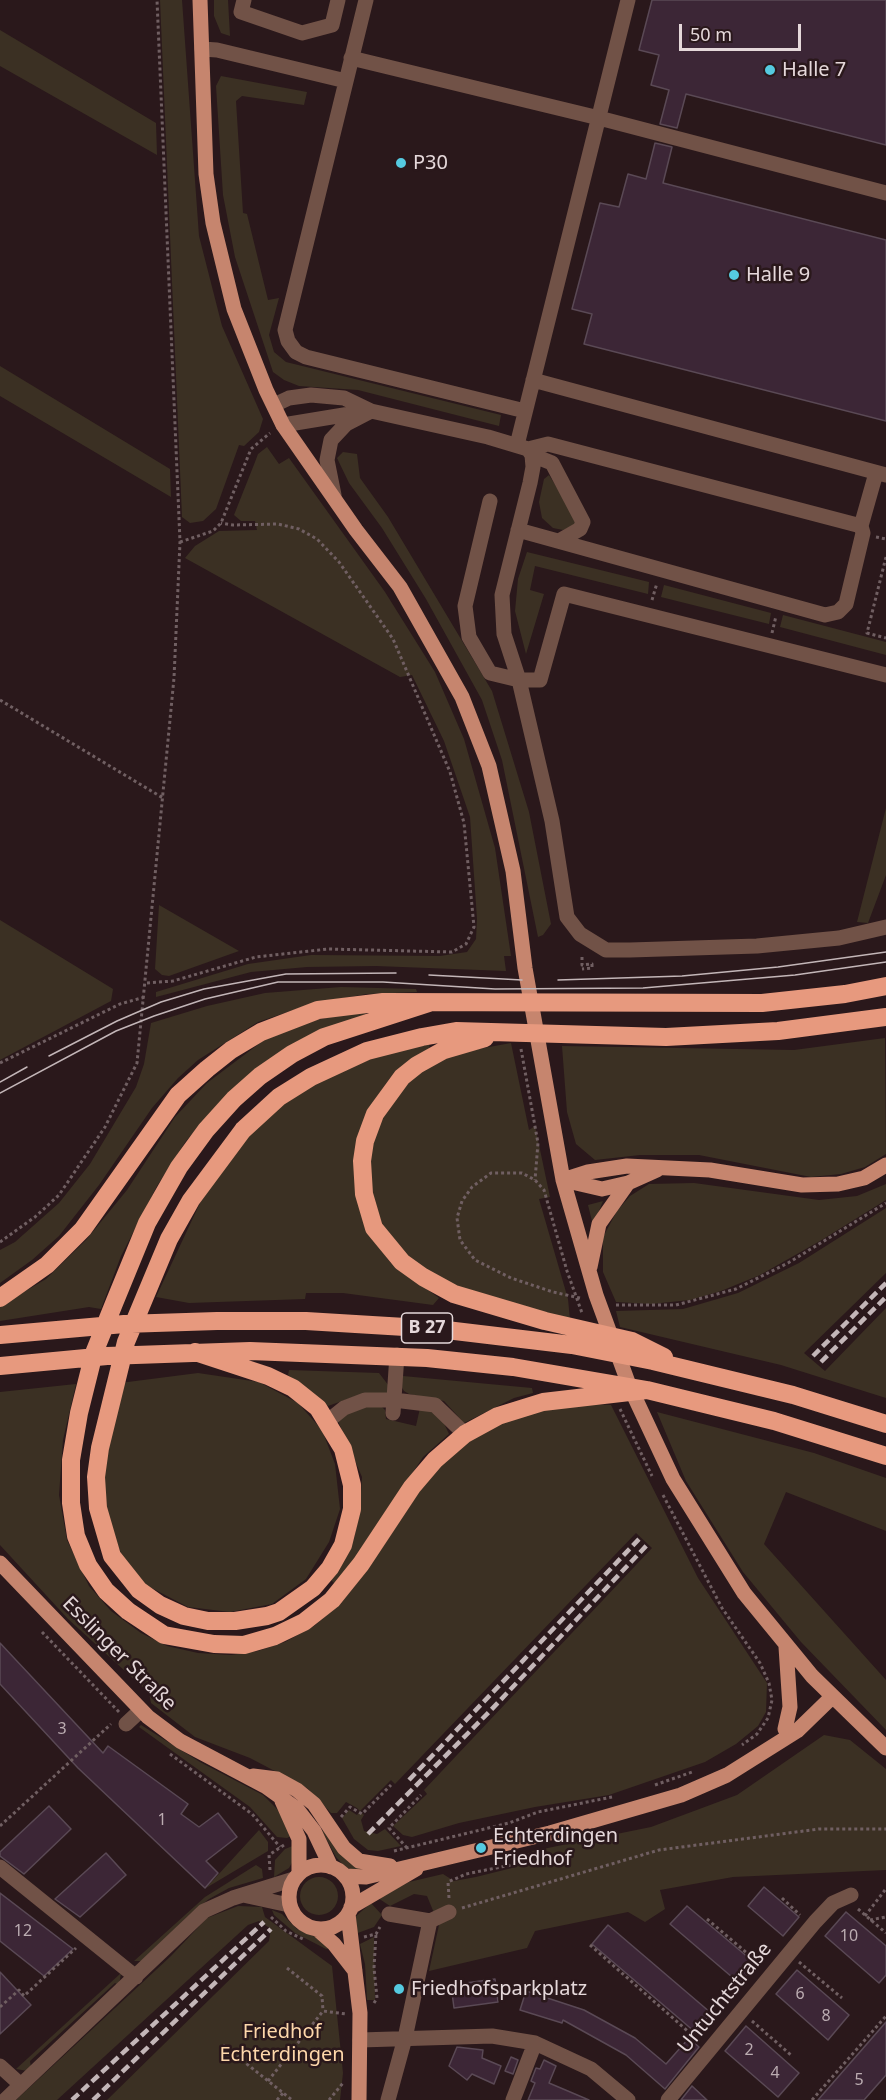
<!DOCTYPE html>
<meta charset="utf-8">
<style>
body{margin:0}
#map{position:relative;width:886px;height:2100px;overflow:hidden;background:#2a181b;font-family:"Noto Sans",sans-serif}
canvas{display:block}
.scale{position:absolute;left:679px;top:24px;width:122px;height:27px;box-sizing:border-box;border:3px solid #e5d8da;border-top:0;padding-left:8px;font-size:18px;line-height:21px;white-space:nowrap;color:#e5d8da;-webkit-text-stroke:4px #2a181b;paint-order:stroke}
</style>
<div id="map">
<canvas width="886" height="2100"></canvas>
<div class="scale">50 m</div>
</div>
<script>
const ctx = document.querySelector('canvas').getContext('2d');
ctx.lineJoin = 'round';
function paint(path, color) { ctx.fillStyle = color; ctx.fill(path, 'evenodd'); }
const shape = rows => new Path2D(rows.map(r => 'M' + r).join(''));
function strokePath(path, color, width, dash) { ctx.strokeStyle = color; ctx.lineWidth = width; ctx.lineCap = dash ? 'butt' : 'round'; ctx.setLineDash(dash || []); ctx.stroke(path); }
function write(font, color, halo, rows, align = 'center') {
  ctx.font = font + ' "Noto Sans",sans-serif'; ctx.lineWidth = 5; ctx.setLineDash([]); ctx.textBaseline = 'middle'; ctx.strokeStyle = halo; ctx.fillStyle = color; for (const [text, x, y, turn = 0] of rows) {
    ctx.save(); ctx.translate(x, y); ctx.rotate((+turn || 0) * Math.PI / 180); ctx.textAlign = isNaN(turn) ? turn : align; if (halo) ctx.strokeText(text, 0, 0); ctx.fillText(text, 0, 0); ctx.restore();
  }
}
paint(shape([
 [160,0,182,0,199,236,222,326,263,419,259,432,244,446,239,445,216,509,203,521,190,523,182,517],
 [214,0,228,0,230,36,221,33,214,16],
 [0,30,156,123,157,155,0,66],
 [221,76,307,92,304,105,242,96,236,101,243,213,247,214,268,300,279,298,269,335,274,352,286,362,501,415,499,426,358,390,299,386,284,380,273,372,235,257,223,195,216,86],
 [0,366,170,469,171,497,0,396],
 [267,447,279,464,289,458,385,592,435,672,464,739,495,848,511,956,504,956,506,971,376,966,307,967,251,972,156,997,156,992,248,964,311,955,440,956,467,952,476,939,477,919,470,817,444,741,412,675,400,677,185,558,195,546,219,531,257,530,255,521,241,521,234,515,255,462,258,454],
 [343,452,357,454,360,478,388,517,492,691,529,812,551,924,543,935,538,937,502,760,482,700,426,599,382,528,349,483,337,458],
 [549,475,578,522,577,524,563,530,553,528,542,518,539,502,544,479],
 [527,552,649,582,648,594,535,566,530,590,544,594,526,654,515,611,518,579],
 [664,585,771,613,769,624,661,597],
 [783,615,886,642,886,655,780,627],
 [886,808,886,875,868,923,857,922],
 [159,905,239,951,169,976,162,975,155,969],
 [0,920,113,989,111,1001,0,1060],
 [341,987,416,989,417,992,367,994,314,1003,258,1022,198,1060,178,1078,152,1108,99,1185,59,1236,32,1260,0,1283,0,1250,15,1242,59,1203,90,1164,136,1087,144,1064,151,1023,207,1006,265,993],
 [365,1009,366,1014,256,1069,220,1102,186,1141,157,1186,121,1256,101,1309,89,1307,0,1321,0,1306,46,1279,86,1240,127,1190,175,1117,207,1083,264,1040,312,1021],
 [885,1038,886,1154,865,1167,841,1174,811,1177,699,1155,640,1155,595,1160,576,1144,567,1112,562,1046,794,1050],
 [511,1043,529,1130,535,1126,550,1197,539,1199,568,1299,570,1320,454,1287,415,1263,386,1234,371,1195,369,1155,382,1118,409,1079,445,1055],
 [429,1044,430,1050,390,1078,374,1101,367,1232,391,1263,439,1298,433,1305,343,1293,306,1293,305,1299,189,1303,156,1297,200,1203,239,1143,272,1112,314,1083,365,1059],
 [694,1183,819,1200,857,1196,886,1184,886,1200,820,1241,760,1275,721,1291,690,1300,651,1304,616,1302,603,1272,603,1237,617,1211,630,1196,649,1184],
 [603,1201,595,1221,592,1221,588,1205],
 [886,1208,886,1273,804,1353,825,1371,886,1308,886,1398,781,1365,620,1327,616,1311,683,1309,738,1293,799,1263],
 [289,1370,379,1373,389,1386,387,1395,356,1396,328,1406,288,1375],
 [198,1373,259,1382,298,1403,322,1430,335,1464,340,1509,329,1542,306,1579,272,1604,230,1612,188,1607,144,1584,121,1553,107,1522,103,1473,120,1383],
 [403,1376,532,1388,533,1393,514,1398,464,1423,444,1401,409,1394,404,1391,401,1386],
 [76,1384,63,1440,59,1495,67,1540,89,1586,111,1611,141,1633,167,1646,198,1653,231,1655,258,1651,285,1642,314,1626,341,1603,368,1569,429,1477,450,1453,503,1419,572,1403,611,1405,698,1578,767,1683,766,1712,758,1726,736,1744,705,1762,609,1795,535,1807,459,1823,412,1837,403,1835,393,1826,427,1794,424,1790,652,1548,636,1533,395,1784,391,1780,360,1811,364,1815,361,1820,364,1831,377,1834,385,1829,401,1846,378,1851,368,1850,354,1839,342,1818,349,1810,357,1815,360,1811,357,1808,346,1802,337,1813,331,1813,307,1788,250,1758,195,1737,151,1703,149,1693,68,1619,0,1545,0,1392],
 [381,1406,385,1410,386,1419,416,1426,420,1408,440,1415,449,1434,423,1457,358,1556,335,1584,330,1579,354,1539,360,1508,362,1477,338,1421,352,1407],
 [657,1412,814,1453,886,1478,886,1531,786,1492,764,1544,886,1680,886,1730,801,1642,743,1572,686,1481],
 [141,1725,200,1762,263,1795,280,1812,293,1835,287,1838,277,1837,250,1807,139,1727],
 [824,1735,850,1740,886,1769,886,1870,733,1877,660,1890,665,1909,645,1922,628,1912,535,1931,527,1948,429,1971,439,1925,427,1896,414,1894,390,1906,378,1898,409,1882,443,1874,454,1881,476,1877,516,1867,515,1860,533,1851,651,1827,737,1795],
 [325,1828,360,1867,359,1872,345,1867,336,1857,322,1831],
 [259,1830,268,1842,268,1851,206,1888],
 [295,1845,294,1859,289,1868,274,1877,275,1860,285,1849],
 [256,1865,262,1869,263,1878,229,1888,209,1899,191,1913,142,1961,134,1961,205,1897],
 '300 1896a19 19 0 1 1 38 0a19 19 0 1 1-38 0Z',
 [371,1903,382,1915,374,1927,355,1934,355,1917],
 [238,1906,262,1907,265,1917,332,1966,343,2073,340,2100,107,2100,269,1941,271,1929,259,1921,248,1925,57,2100,16,2100,171,1956,207,1918],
 [272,1910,282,1914,297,1929,316,1937,330,1948,326,1949,295,1933,274,1915],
 [374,1937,375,2000,367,2000,365,1964,360,1944],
 [121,1973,119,1985,115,1983,30,2061,31,2068,28,2071,16,2069]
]), '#3b3023');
const building = shape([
 [652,0,886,0,886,145,686,94,677,128,660,124,669,90,651,85,659,55,639,50,652,0],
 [655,143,672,147,663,183,886,240,886,421,584,344,592,314,572,309,600,203,619,207,628,174,646,179,655,143],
 [0,1643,103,1753,108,1746,188,1804,181,1814,199,1827,218,1813,237,1837,206,1861,218,1873,205,1888,78,1768,0,1684,0,1643],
 [49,1806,71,1829,24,1874,0,1856,0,1852,49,1806],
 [106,1853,126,1875,80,1917,55,1899,106,1853],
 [764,1887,799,1917,783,1936,748,1906,764,1887],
 [0,1893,73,1949,44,1976,0,1941,0,1893],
 [687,1906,756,1964,739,1983,670,1924,687,1906],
 [846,1912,886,1946,886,1975,879,1983,825,1936,846,1912],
 [608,1925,711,2013,695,2032,592,1944,608,1925],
 [797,1970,849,2015,828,2040,776,1994,797,1970],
 [0,1972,31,2005,0,2034,0,1972],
 [495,1979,498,2002,454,2008,451,1985,495,1979],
 [526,1991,584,2010,635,2038,666,2064,689,2038,699,2047,665,2089,626,2055,563,2020,562,2023,520,2010,526,1991],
 [886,2022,886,2075,864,2100,818,2100,886,2022],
 [746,2026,799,2073,778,2097,725,2051,746,2026],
 [457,2047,483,2050,482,2058,501,2066,494,2084,472,2074,467,2080,449,2066,457,2047],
 [511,2057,518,2060,513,2074,505,2071,511,2057],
 [544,2060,556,2066,549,2083,589,2100,528,2100,535,2083,531,2081,536,2068,540,2069,544,2060],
 [692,2086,707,2100,681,2100,692,2086]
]);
paint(building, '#3c2636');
strokePath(building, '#5a4955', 1.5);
strokePath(shape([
 [876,537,886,539],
 [180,542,213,531,221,523,251,449,270,433],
 [886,557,867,633,886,638],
 [652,600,657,583],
 [772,633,776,616],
 [0,700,163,798],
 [582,957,582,965,592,964,592,968,582,969],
 [147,983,173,981,256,957,328,949,452,952,466,944,474,927,464,823,450,772,393,639,339,562,317,539,299,529,278,524,233,525,221,523],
 [521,1049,538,1143,535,1180],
 [0,1063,120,1004,145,997],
 [0,1242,35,1217,59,1195,105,1127,137,1063,174,678,180,542,157,0],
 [580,1298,553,1292,511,1278,475,1260,460,1240,457,1218,462,1201,472,1187,491,1173,522,1173,535,1180,544,1190,567,1271,582,1313],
 [616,1305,676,1305,736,1289,788,1263,886,1203],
 [620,1409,652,1476],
 [663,1495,722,1608,760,1663,769,1683,772,1700,768,1718,757,1734,742,1745],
 [42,1632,119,1712],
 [170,1754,252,1814,280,1847],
 [655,1785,692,1772],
 [341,1817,350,1807,362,1814,391,1785],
 [0,1826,111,1724],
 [407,1848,389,1828,421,1795],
 [394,1851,509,1823,538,1812,612,1797],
 [270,1870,269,1855,284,1845],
 [449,1898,448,1882,466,1874,516,1864],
 [782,1898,800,1915],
 [462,1908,659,1850,819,1829,886,1829],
 [858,1909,886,1933],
 [865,1916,885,1890],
 [271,1917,286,1931,305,1940],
 [707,1919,761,1965],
 [870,1920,886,1917],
 [364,1937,376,1934,380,1927],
 [590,1945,699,2041],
 [799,1962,842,1998],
 [287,1968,322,1996,323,2011],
 [374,2003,377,1998,374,1968,376,1934],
 [0,2007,19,1990,24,1996,76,1948],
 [752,2021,791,2055],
 [223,2045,292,2100],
 [268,2081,323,2011,346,2014],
 [277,2100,283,2093],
 [329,2100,343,2083],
 [812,2100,886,2016]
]), '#705f62', 3, [3, 3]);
strokePath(shape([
 [244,0,241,12,302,33,332,25,338,0],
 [366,0,285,330,288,341,296,352,306,357,525,411],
 [202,49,217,50,346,81],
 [351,58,599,118,886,193],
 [533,380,886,475],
 [274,405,289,398,311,395,344,398,371,411,488,437,528,449,548,444,861,526,863,533,846,604,838,612,825,615,518,530],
 [283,425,362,412],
 [517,445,628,0],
 [528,449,532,455,533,467,530,483,502,595,504,634,519,680,552,821,567,917,580,934,606,950,630,950,757,946,839,938,886,927],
 [532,455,552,463,583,522,580,529,559,541],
 [334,495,327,460,331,440,346,424,371,411],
 [490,501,465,606,469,637,490,673,519,680,540,680,564,594,886,675],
 [861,526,876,473],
 [393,1413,397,1355],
 [328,1421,344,1408,365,1400,394,1400,435,1405,465,1434],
 [126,1724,141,1710],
 [0,1867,136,1977],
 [243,1895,289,1905],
 [389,1914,430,1921,449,1912],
 [360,2040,492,2036,535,2043,591,2069,628,2100],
 [0,2066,21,2085],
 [5,2100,204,1911,233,1898,294,1879],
 [388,2100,405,2038,430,1921],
 [513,2100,535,2043],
 [668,2100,815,1922,833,1903,851,1895]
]), '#715247', 15);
strokePath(shape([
 [200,0,206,174,213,223,234,309,266,390,283,425,356,530,400,587,462,697,489,766,513,871,525,968,563,1180,596,1295,629,1385,673,1479,744,1593,812,1676,886,1748],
 [563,1180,588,1172,627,1166,710,1170,802,1185,838,1184,864,1178,886,1165],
 [563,1180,602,1189,628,1183,657,1170],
 [590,1267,599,1224,628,1183],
 [0,1563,148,1717,180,1741,265,1786,297,1809,314,1831,331,1867],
 [785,1729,790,1707,786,1647],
 [253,1776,277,1779,297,1790,314,1804,344,1848,359,1861,390,1866],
 [282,1801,299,1839,299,1873],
 '289 1897a32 32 0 1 1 64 0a32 32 0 1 1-64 0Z',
 [345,1876,366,1877,550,1833,681,1795,727,1775,797,1731,832,1697],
 [351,1907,416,1869],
 [348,1914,360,2013,359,2100],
 [317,1929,334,1944,355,1971]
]), '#c6856e', 15);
strokePath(shape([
 [429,1003,324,1037,292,1054,260,1076,234,1099,206,1130,179,1167,147,1223,115,1301,94,1353,79,1413,71,1460,71,1503,76,1536,88,1565,106,1591,128,1611,164,1635,214,1644,244,1645,275,1636,304,1622,332,1600,361,1564,412,1487,435,1460,465,1434,498,1416,543,1402,647,1390],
 [485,1038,444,1050,417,1065,402,1077,375,1114,365,1141,362,1161,364,1194,374,1228,402,1262,423,1277,454,1294,545,1321,632,1341,664,1357],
 [0,1298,47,1265,83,1229,178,1095,207,1069,231,1050,261,1032,318,1010,383,1002,762,1003,845,994,886,986],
 [0,1335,124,1324,217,1321,306,1321,438,1329,572,1345,653,1361,793,1395,886,1424],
 [195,1352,268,1376,293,1388,318,1408,343,1449,352,1485,352,1509,343,1545,330,1568,313,1588,279,1612,267,1616,235,1621,208,1621,184,1616,160,1605,139,1590,112,1556,98,1508,96,1477,100,1448,126,1342,169,1239,191,1200,243,1130,279,1097,311,1077,367,1051,422,1037,456,1031,666,1037,778,1031,886,1017],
 [0,1366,107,1356,250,1351,427,1358,513,1367,647,1390,774,1421,886,1456]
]), '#e7997e', 18);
strokePath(shape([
 [429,975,522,980],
 [558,980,682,976,778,967,886,952],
 [49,1056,117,1021,161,1002,204,989,286,974,396,973],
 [0,1082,27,1067],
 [0,1093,116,1031,154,1016,205,999,278,982,383,982,495,989,643,988,795,975,886,962]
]), '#c3b6b8', 1.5);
strokePath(shape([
 [813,1356,886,1283],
 [821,1362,886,1297],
 [409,1780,641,1537],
 [368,1834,491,1710,648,1544],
 [72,2100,264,1922],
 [93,2100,271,1929]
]), '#c3b6b8', 4.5, [9, 4.5]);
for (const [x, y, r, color] of [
 [770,70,6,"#55cae0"],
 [401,163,6,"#55cae0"],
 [734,275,6,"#55cae0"],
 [481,1848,6,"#55cae0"],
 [399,1989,6,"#55cae0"]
]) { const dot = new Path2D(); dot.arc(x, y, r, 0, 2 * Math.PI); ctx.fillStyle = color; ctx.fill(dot); strokePath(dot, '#2a181b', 2); }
write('16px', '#bbacb1', null, [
 ["3",62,1729],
 ["1",162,1820],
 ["12",23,1931],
 ["10",849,1936],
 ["6",800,1994],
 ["8",826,2016],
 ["2",749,2050],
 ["4",775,2073],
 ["5",859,2080]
]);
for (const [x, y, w] of [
 [427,1328,51]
]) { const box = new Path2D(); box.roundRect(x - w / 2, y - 15, w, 30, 4.5); ctx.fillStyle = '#2a181b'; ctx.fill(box); strokePath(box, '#e5d8da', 1.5); }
write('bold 18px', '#e5d8da', null, [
 ["B 27",427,1328]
]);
write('20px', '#e5d8da', '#2a181b', [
 ["Halle 7",782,70],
 ["P30",413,163],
 ["Halle 9",746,275],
 ["Echterdingen",493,1836],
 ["Friedhof",493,1859],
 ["Friedhofsparkplatz",411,1989]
], 'left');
write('20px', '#e5d8da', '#2a181b', [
 ["Esslinger Straße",119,1654,45],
 ["Untuchtstraße",725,1998,-51]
]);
write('20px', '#fed7aa', '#2a181b', [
 ["Friedhof",282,2032],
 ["Echterdingen",282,2055]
]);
</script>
